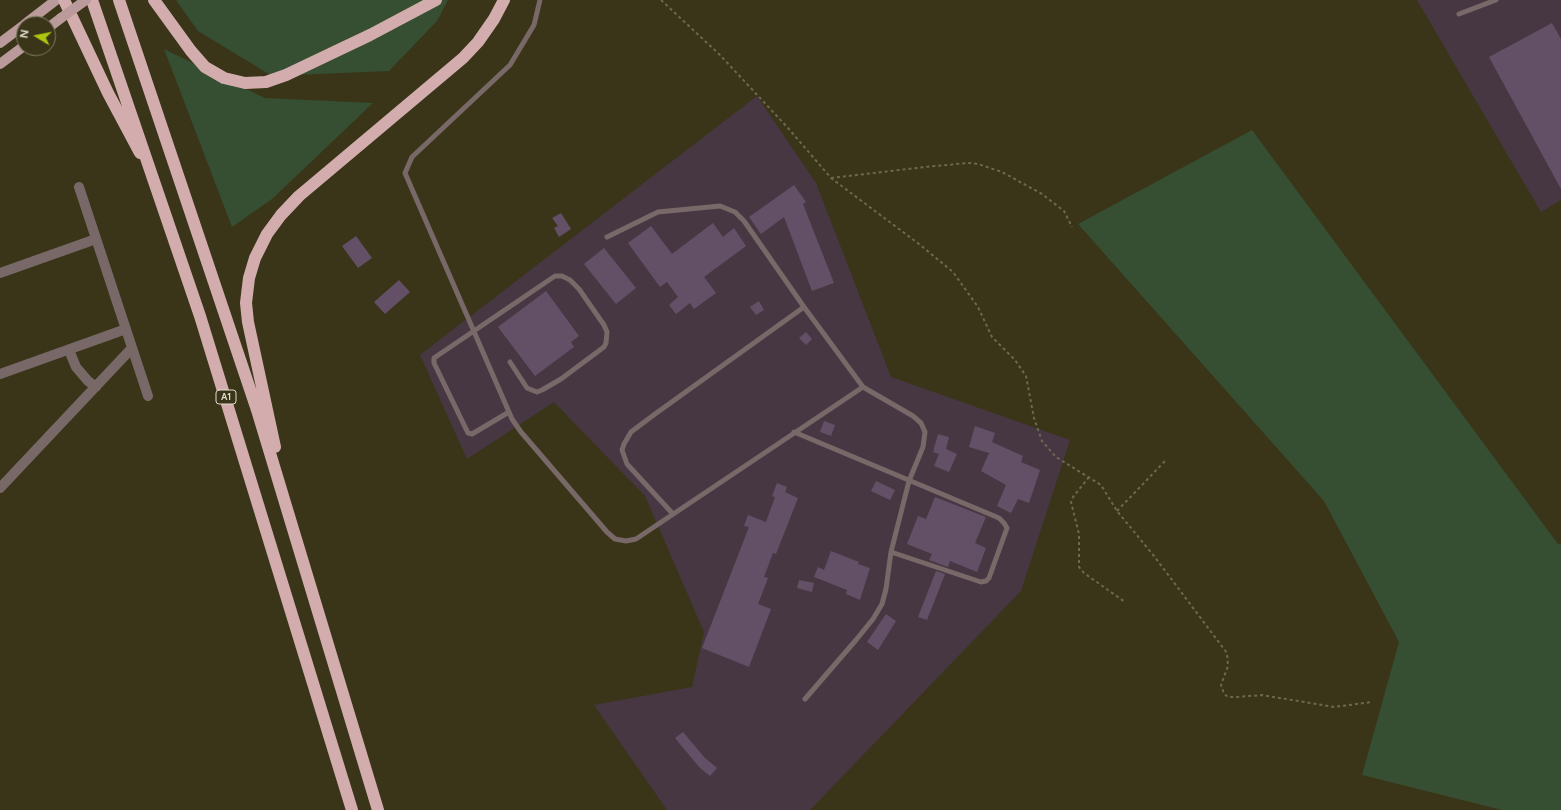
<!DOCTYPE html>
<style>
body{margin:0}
#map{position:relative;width:1561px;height:810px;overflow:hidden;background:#3a3519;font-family:Figtree,sans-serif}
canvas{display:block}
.north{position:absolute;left:16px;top:16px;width:40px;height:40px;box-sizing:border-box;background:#3a3519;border:1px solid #7c7861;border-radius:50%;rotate:280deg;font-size:11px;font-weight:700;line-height:16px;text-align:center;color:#dfddcc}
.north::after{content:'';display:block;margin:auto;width:14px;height:18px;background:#adc60d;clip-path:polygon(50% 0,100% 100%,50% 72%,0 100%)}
</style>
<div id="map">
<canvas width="1561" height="810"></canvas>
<div class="north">N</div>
</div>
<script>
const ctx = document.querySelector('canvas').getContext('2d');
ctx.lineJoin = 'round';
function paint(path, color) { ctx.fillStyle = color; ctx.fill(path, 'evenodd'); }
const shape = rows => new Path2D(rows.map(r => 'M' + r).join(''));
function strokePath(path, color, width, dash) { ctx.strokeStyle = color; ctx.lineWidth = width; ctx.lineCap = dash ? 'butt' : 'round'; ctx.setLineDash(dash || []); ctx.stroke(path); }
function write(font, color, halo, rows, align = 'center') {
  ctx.font = font + ' Figtree,sans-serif'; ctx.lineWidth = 3; ctx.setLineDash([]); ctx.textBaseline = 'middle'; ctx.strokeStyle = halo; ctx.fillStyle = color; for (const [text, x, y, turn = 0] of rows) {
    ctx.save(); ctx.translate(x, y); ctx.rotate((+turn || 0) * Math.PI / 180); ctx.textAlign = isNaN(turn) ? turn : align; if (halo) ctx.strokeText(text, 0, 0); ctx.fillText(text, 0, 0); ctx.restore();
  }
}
paint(shape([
 [1417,0,1561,0,1561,200,1541,212],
 [757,96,816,183,891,377,1070,440,1021,591,810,810,667,810,594,705,692,687,704,632,645,496,554,402,467,459,420,355]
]), '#473743');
paint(shape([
 [176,0,448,0,437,21,389,71,272,76,198,31],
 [164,49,265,98,373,103,272,199,232,227],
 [1252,130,1558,544,1561,544,1561,810,1502,810,1362,775,1399,642,1324,501,1078,224]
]), '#364e31');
paint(shape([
 [1552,23,1561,39,1561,189,1489,57],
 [794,185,806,202,803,204,834,283,812,291,784,217,761,234,749,217],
 [561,213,571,229,559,237,554,228,558,226,552,218],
 [713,223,723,237,734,228,746,246,704,277,716,293,694,309,690,303,676,314,669,305,678,297,667,282,660,287,628,243,651,226,672,254],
 [356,236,372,258,358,268,342,246],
 [604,248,636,288,616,304,584,264],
 [399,280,410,292,385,314,374,302],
 [546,291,579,336,571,342,574,347,535,376,498,327],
 [759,301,764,310,756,315,750,307],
 [806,332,812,339,806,345,799,338],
 [824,421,835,425,831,436,820,432],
 [975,426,995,433,992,442,1023,456,1021,462,1040,470,1029,503,1018,499,1011,513,997,506,1006,485,981,471,989,453,969,447],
 [938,434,949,437,946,449,957,454,949,472,934,466,939,454,933,452],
 [876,481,895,490,890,500,871,491],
 [777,483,787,487,785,492,798,498,776,554,773,553,764,577,768,578,758,604,771,609,749,667,702,648,749,527,744,526,748,515,766,522,775,497,772,496],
 [935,497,986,517,975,543,986,548,977,572,950,561,948,567,929,560,932,554,907,544,918,516,926,519],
 [831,551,859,562,858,564,870,568,860,600,846,594,847,590,814,577,818,567,824,570],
 [936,571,945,574,927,620,918,617],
 [799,580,814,583,812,592,797,588],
 [886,614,896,621,878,650,867,642],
 [683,732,704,757,717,768,710,776,700,768,675,738]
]), '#635067');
strokePath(shape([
 [661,0,720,55,788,128,831,178,919,244,953,272,978,307,992,337,1015,360,1026,376,1034,418,1042,441,1056,457,1101,485,1117,511,1154,556,1227,653,1228,666,1221,685,1224,694,1228,697,1237,697,1262,695,1334,707,1372,702],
 [831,178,925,167,968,163,978,164,1002,172,1042,194,1064,211,1072,227],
 [1089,477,1073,497,1071,502,1079,534,1079,567,1084,573,1125,602],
 [1117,511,1166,460]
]), '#6d6850', 2, [3, 3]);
strokePath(shape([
 [540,0,534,25,510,65,412,157,405,173,512,419,521,432,607,532,615,539,626,541,636,539,863,387],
 [1459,14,1496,0],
 [607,237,658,212,720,206,735,212,744,221,804,307,655,414,631,432,624,444,622,450,627,464,673,514],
 [804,307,863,387,913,416,921,423,925,432,923,447,909,481,891,552,886,589,882,604,873,619,856,640,805,699],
 [509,412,472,434,468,433,434,363,434,358,555,276,562,276,570,280,579,289,604,325,607,332,606,343,604,347,561,379,542,390,537,392,527,388,510,362],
 [794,432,999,518,1004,523,1007,528,989,578,986,581,981,582,891,552]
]), '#786868', 5);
strokePath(shape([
 [79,187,148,396],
 [0,273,96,239],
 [69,350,76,367,88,381,96,387],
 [0,374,126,329],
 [0,488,132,348]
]), '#786868', 10);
strokePath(shape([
 [25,24,56,0],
 [48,28,61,18],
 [0,43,24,25],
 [0,64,24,46]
]), '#ba9a9a', 10);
strokePath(shape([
 [64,0,108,93,140,153],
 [92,0,200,316,352,810],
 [119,0,257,410,378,810],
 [154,0,191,51,205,67,224,78,245,83,266,82,286,75,370,35,436,0],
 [275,447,248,322,246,303,249,278,255,258,267,234,281,215,299,196,463,58,478,42,494,19,504,0]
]), '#d3adae', 12);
strokePath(shape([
 [61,18,86,0]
]), '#ba9a9a', 10);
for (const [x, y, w] of [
 [226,397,20]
]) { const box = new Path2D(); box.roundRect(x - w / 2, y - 7, w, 14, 3); ctx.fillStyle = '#3a3519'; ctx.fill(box); strokePath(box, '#dfddcc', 1); }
write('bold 9px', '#dfddcc', null, [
 ["A1",226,397]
]);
</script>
